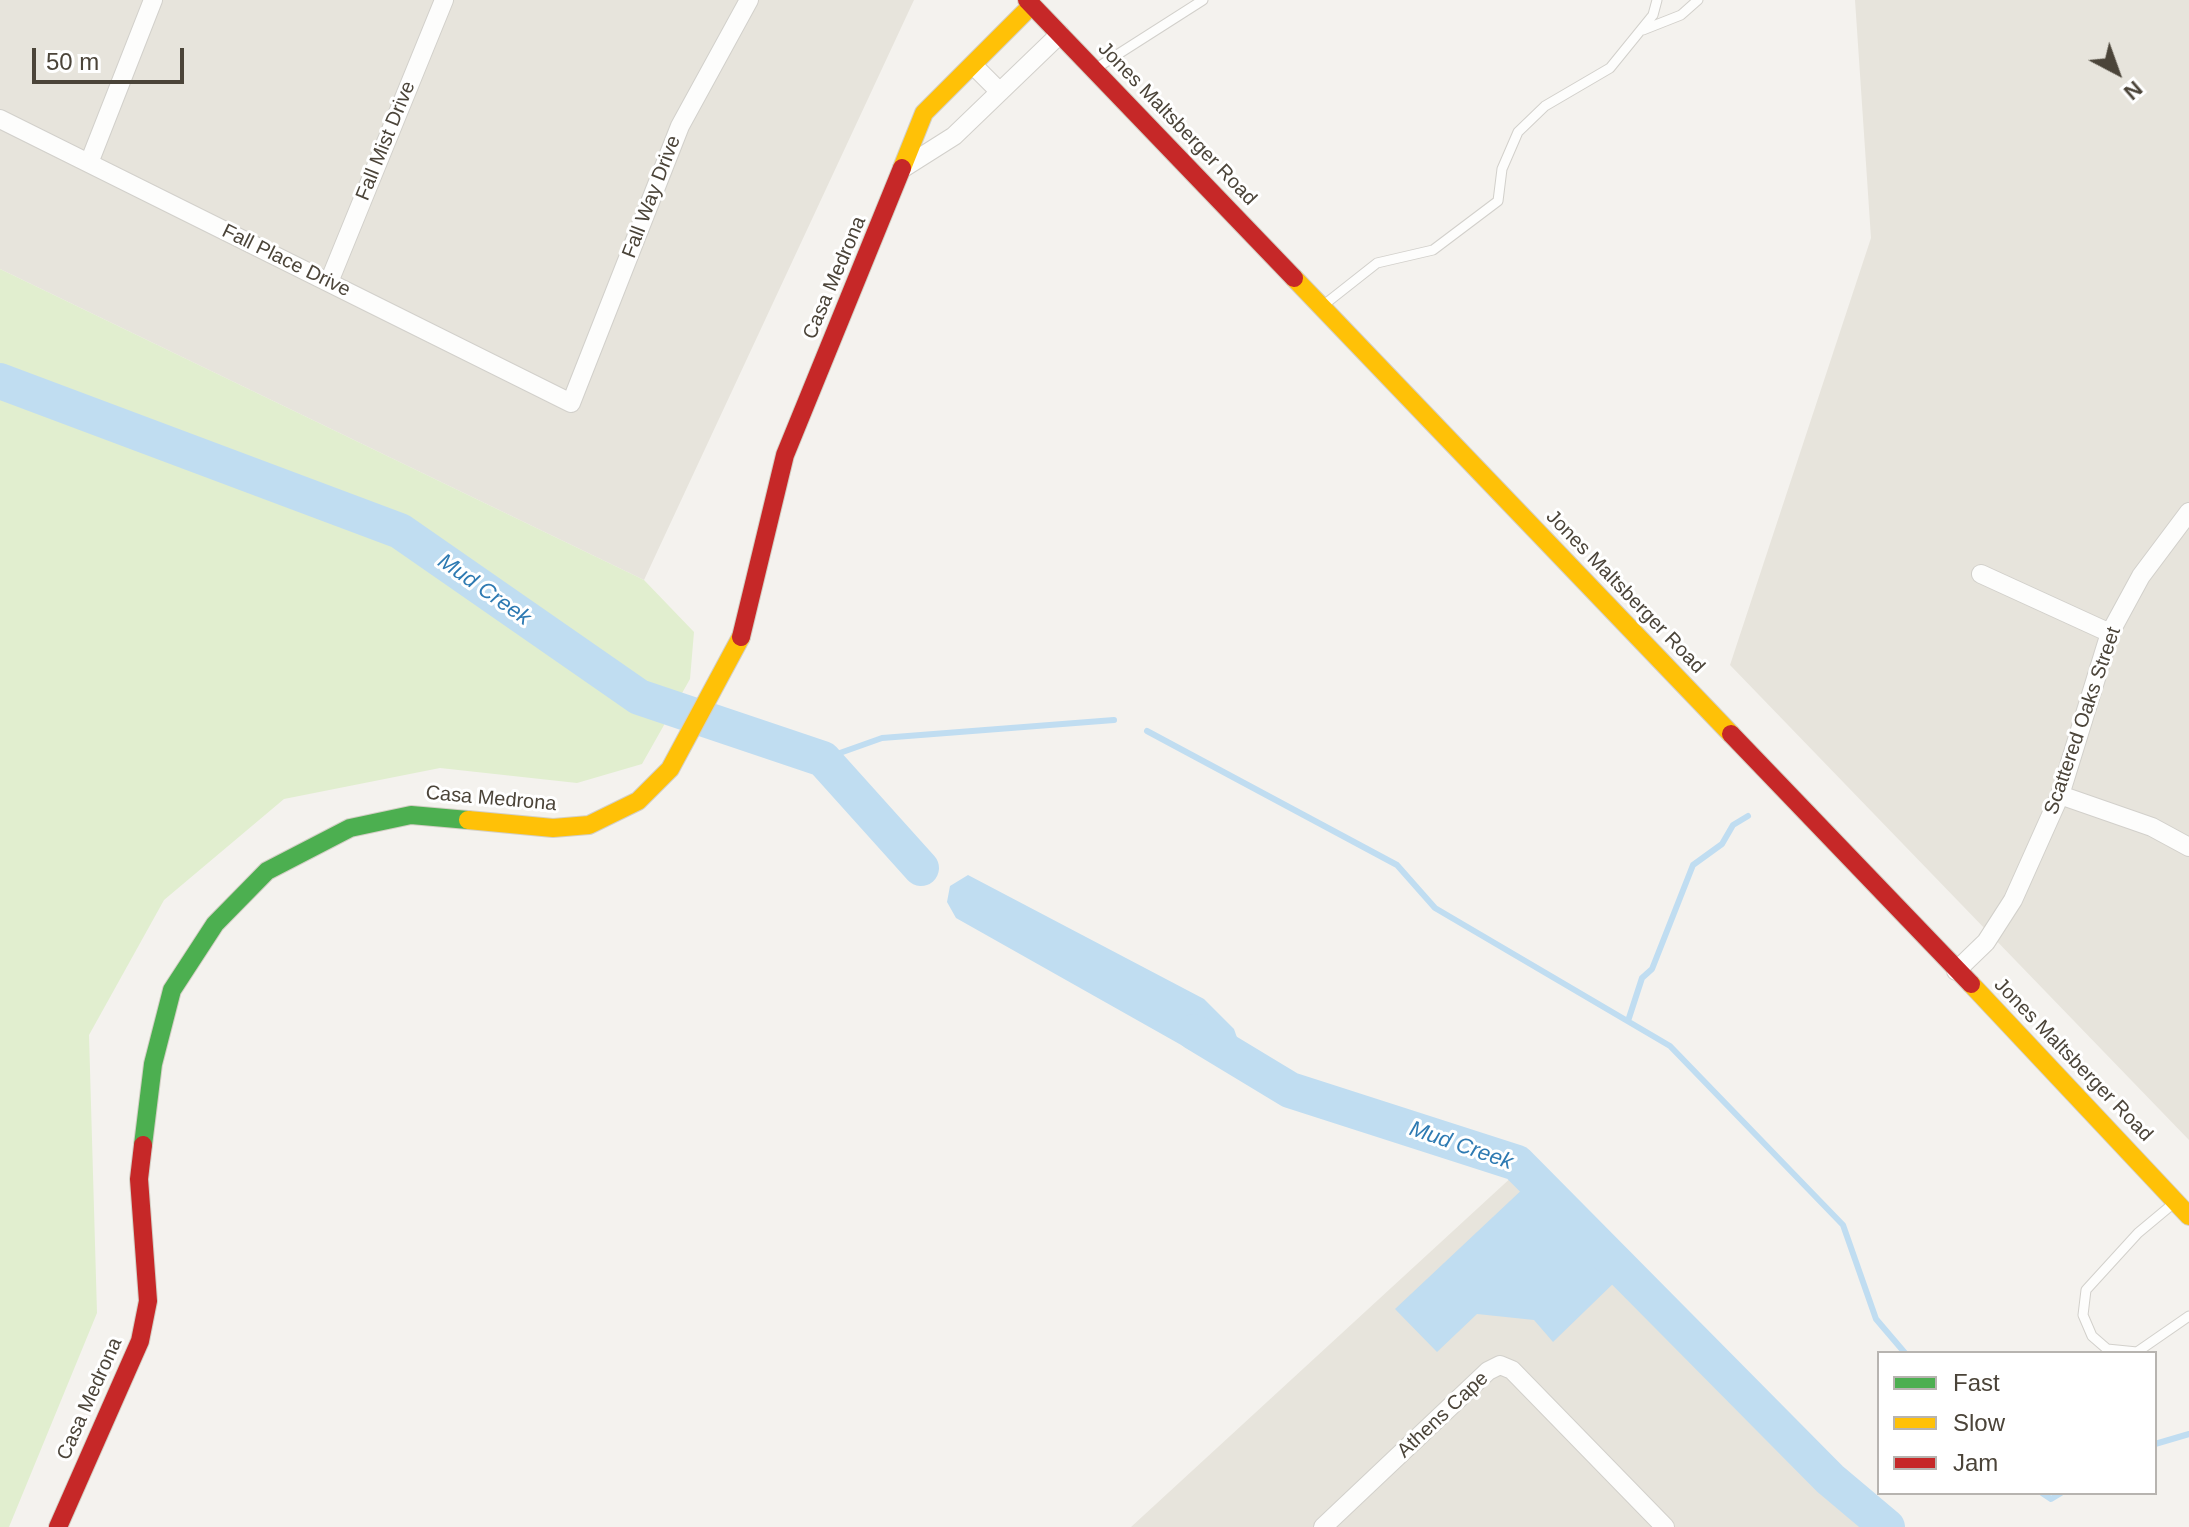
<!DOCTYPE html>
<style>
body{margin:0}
#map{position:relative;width:2189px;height:1527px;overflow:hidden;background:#f4f2ee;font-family:Arial,sans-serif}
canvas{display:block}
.legend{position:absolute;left:1877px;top:1351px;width:280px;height:144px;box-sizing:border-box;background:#fff;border:2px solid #b7b4b0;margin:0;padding:10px 14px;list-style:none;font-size:24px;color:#4b4439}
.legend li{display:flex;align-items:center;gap:16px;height:40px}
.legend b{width:40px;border:2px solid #b7b4b0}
.north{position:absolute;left:2077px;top:32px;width:80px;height:80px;-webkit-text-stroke:6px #fff;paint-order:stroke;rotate:139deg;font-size:22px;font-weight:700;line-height:32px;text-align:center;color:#4b4439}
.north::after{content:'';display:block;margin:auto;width:28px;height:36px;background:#4b4439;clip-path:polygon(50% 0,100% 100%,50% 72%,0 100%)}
.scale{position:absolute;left:32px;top:48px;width:152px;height:36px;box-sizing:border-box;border:4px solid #4b4439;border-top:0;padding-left:10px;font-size:24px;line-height:28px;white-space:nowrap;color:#4b4439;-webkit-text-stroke:6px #fff;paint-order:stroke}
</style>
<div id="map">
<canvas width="2189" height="1527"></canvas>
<ul class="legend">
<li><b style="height:10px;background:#4caf50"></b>Fast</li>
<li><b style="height:10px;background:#ffc107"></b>Slow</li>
<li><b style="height:10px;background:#c62828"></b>Jam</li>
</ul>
<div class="north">N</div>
<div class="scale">50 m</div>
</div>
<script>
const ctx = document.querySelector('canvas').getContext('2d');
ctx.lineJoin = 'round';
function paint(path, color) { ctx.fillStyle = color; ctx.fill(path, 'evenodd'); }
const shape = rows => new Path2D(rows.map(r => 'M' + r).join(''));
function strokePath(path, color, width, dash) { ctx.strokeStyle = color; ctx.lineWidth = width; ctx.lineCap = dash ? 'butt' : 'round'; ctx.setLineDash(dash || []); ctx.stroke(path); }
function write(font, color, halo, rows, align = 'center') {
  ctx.font = font + ' Arial,sans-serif'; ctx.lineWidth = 6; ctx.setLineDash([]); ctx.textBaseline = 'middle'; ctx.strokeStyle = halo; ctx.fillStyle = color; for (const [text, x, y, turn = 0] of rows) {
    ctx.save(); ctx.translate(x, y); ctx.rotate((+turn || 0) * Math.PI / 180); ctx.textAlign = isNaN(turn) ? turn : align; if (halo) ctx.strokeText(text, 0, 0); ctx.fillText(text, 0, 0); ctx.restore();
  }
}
paint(shape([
 [0,0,914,0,644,580,0,269],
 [1855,0,2189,0,2189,1140,1730,665,1871,238],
 [1515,1174,1870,1527,1131,1527]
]), '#e7e4dc');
paint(shape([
 [0,269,644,580,694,632,690,679,642,764,577,783,440,768,284,799,164,900,89,1035,97,1313,9,1527,0,1527]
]), '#e1eecf');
paint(shape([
 [968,875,1204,999,1234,1029,1240,1046,1230,1063,1206,1059,956,918,947,902,950,886],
 [1527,1185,1619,1278,1553,1342,1534,1320,1477,1314,1437,1352,1395,1309]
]), '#c0ddf1');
strokePath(shape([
 [1147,731,1397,865,1435,908,1670,1046,1843,1225,1876,1319,1905,1353],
 [823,759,882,738,1114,720],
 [1628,1021,1642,978,1652,969,1693,865,1722,844,1733,825,1748,816],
 [2155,1444,2189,1434],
 [2042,1493,2051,1499,2061,1493]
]), '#c0ddf1', 6);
strokePath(shape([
 [0,381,400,531,639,697,823,759,921,868],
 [1194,1032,1290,1090,1517,1163,1830,1479,1887,1527]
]), '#c0ddf1', 36);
const lane = shape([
 [1643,30,1681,15,1698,0],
 [1098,67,1203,0],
 [1325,304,1377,263,1433,250,1498,201,1502,169,1518,132,1545,106,1610,68,1653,15,1657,0],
 [2174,1203,2138,1233,2086,1290,2083,1315,2092,1336,2107,1349,2137,1352,2189,1316]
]);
const street = shape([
 [973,65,1000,92],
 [0,119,571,403,680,126,749,0],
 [89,163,153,0],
 [905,167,954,136,1060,34],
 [329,282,444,0],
 [1981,574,2110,633],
 [2060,795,2152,827,2189,847],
 [1956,971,1986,942,2013,900,2060,795,2110,633,2141,576,2189,512],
 [1323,1527,1488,1371,1500,1365,1512,1370,1665,1527]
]);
const fast = shape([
 [143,1145,153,1064,172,990,215,924,267,871,350,828,411,815,468,820]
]);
const slow = shape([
 [902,168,924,113,1032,5],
 [1294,278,1731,734],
 [468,820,553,828,589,825,638,801,670,769,741,637],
 [1971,984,2189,1216]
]);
const jam = shape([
 [1027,0,1294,278],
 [741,637,785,455,902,168],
 [1731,734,1971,984],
 [58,1527,140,1341,148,1301,139,1179,143,1145]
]);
strokePath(lane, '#d2d0cb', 11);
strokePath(street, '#d2d0cb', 20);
strokePath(fast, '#d3cfc5', 20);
strokePath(slow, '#d3cfc5', 20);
strokePath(jam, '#d3cfc5', 20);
strokePath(lane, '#fdfdfc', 9);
strokePath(street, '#fdfdfc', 18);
strokePath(fast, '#4caf50', 18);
strokePath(slow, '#ffc107', 18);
strokePath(jam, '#c62828', 18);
write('20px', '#4b4439', '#fff', [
 ["Jones Maltsberger Road",1177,124,46],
 ["Fall Mist Drive",386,141,-68],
 ["Fall Way Drive",652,197,-69],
 ["Fall Place Drive",286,261,26],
 ["Casa Medrona",835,278,-67],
 ["Jones Maltsberger Road",1625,592,46],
 ["Scattered Oaks Street",2083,721,-71],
 ["Casa Medrona",491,799,5],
 ["Jones Maltsberger Road",2073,1060,46],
 ["Casa Medrona",90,1399,-66],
 ["Athens Cape",1443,1415,-43]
]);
write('italic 22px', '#2e7ab2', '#fff', [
 ["Mud Creek",484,590,35],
 ["Mud Creek",1461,1146,19]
]);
</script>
